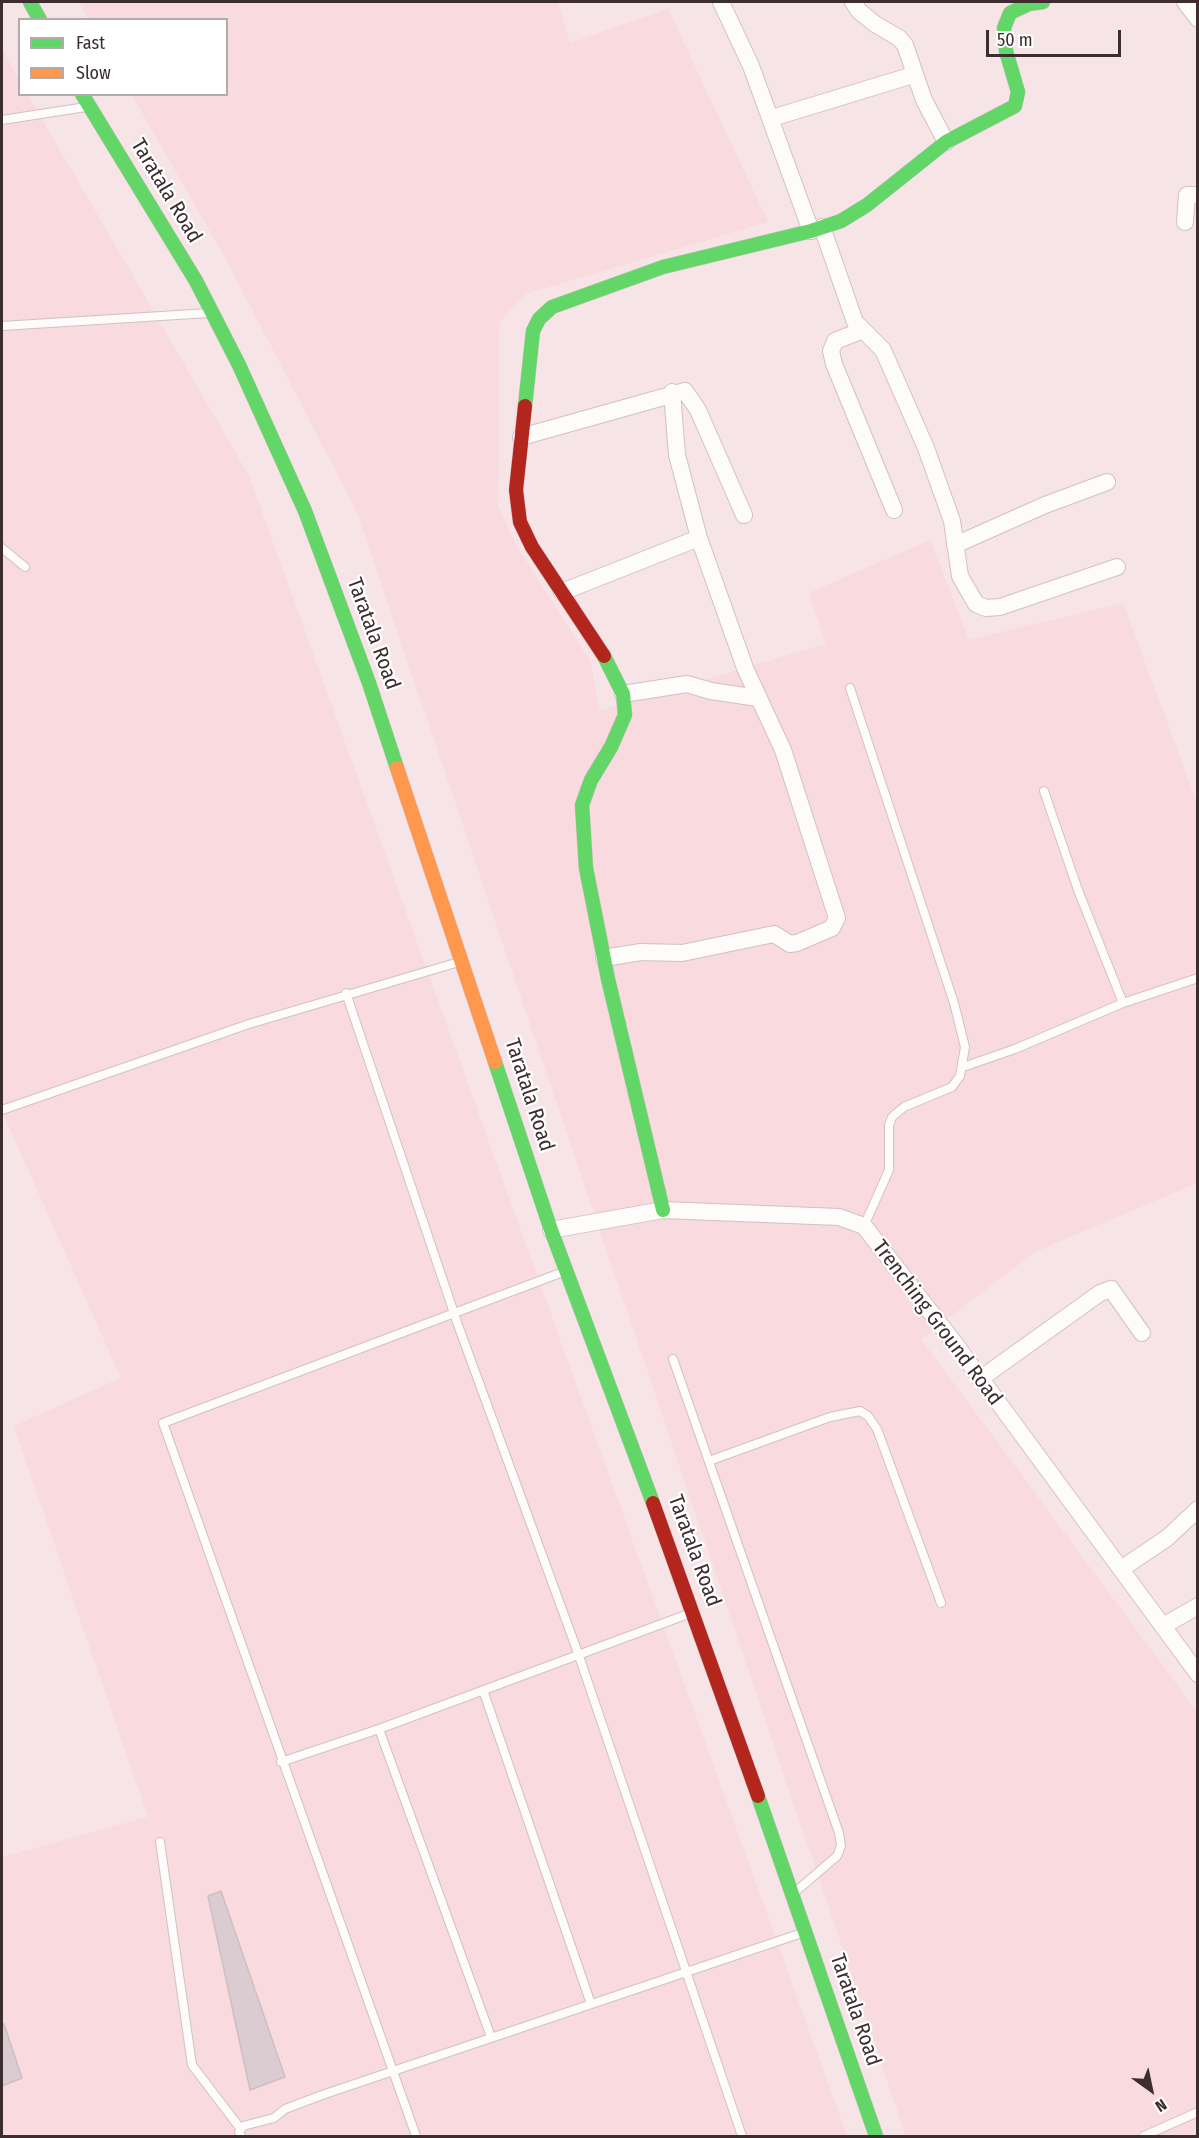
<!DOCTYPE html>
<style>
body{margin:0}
#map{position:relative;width:1199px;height:2138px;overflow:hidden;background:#f6e4e7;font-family:"Fira Sans Condensed",sans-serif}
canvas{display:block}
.frame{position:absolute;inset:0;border:3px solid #3d2d30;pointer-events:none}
.legend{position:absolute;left:18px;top:18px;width:210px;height:78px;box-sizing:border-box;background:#fff;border:2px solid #b1abac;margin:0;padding:8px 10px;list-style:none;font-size:18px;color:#3d2d30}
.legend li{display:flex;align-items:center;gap:12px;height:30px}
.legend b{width:30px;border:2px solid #b1abac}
.north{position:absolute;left:1121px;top:2060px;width:60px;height:60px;-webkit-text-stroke:4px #fff;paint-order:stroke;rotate:147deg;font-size:16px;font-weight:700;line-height:24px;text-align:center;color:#3d2d30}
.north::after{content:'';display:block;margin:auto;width:21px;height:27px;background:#3d2d30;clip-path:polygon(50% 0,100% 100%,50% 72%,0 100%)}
.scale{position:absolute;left:986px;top:30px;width:135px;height:27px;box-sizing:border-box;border:3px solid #3d2d30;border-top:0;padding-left:8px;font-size:18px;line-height:21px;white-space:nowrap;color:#3d2d30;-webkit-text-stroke:4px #fff;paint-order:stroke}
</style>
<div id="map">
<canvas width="1199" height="2138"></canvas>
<div class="frame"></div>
<ul class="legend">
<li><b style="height:8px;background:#63d668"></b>Fast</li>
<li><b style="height:8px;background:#ff974d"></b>Slow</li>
</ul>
<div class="north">N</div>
<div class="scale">50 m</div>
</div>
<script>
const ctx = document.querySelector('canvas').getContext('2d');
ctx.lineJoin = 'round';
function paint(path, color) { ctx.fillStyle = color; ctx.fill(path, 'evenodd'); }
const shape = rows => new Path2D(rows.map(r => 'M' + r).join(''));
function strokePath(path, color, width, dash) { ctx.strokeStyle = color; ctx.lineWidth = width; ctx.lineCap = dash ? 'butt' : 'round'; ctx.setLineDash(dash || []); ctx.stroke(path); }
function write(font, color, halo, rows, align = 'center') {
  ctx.font = font + ' "Fira Sans Condensed",sans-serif'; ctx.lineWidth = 4.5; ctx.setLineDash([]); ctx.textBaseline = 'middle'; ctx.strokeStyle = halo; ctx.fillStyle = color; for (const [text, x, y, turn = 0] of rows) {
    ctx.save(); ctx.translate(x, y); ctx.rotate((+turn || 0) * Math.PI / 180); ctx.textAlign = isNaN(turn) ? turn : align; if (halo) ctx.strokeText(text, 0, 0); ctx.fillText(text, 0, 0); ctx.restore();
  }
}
paint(shape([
 [79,2,558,2,570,43,668,9,768,222,525,294,499,323,498,506,516,545,591,663,599,711,826,644,809,593,930,540,969,640,1123,603,1197,803,1197,1183,1035,1252,921,1339,1197,1712,1197,2136,906,2136,357,512,226,259,132,95,226,94,226,20,89,19],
 [2,49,19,80,20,94,28,95,249,476,847,2136,2,2136,2,1857,148,1817,14,1426,121,1378,2,1111]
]), '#f8dadf');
const building = shape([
 [221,1891,285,2077,250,2090,208,1896,221,1891],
 [2,2024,4,2024,22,2078,2,2086,2,2024]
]);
paint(building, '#daccd1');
strokePath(building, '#cdbfc4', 1.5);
const lane = shape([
 [2,120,86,107],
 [2,326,209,313],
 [2,548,25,567],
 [850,688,954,1003,965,1047,960,1076,952,1087,904,1107,892,1117,889,1125,889,1170,864,1226],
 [1044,791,1078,890,1123,1003],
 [346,993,458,1325,578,1653,742,2136],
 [963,1067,1015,1049,1123,1003,1198,978],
 [2,1110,249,1024,459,962],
 [673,1359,839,1833,841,1846,837,1856,794,1893],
 [709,1461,830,1417,860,1411,868,1416,877,1429,941,1603],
 [483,1690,591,2004],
 [379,1729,491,2037],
 [281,1762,379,1729,691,1613],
 [160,1842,192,2065,240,2128],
 [241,2136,239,2132,243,2126,274,2118,285,2109,325,2094,802,1933],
 [416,2136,163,1423,563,1272],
 [1144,2136,1198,2112]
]);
const street = shape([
 [721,2,751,66,811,231],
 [853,2,859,11,875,24,899,38,905,45,924,100,946,142],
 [1185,2,1198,19],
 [772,118,913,75],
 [1185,222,1187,195,1198,195],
 [822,227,855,322,883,350,926,448,952,521,960,576,976,604,986,608,1000,607,1117,567],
 [863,330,835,341,831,351,834,364,894,510],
 [521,437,685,391,698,410,744,515],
 [955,545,1045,505,1107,482],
 [562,592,699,538],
 [623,694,687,684,711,691,758,698],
 [604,958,641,952,682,953,774,934,790,944,797,943,832,928,837,918,783,750,745,668,699,538,677,455,672,392],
 [551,1230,663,1210,839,1217,864,1226,956,1345,1198,1674],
 [980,1379,1100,1293,1111,1289,1142,1333],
 [1121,1569,1167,1538,1198,1509],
 [1163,1626,1198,1606]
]);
const fast = shape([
 [30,2,40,20],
 [82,94,196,281,239,365,305,511,369,683,397,768],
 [525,406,533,331,539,319,552,307,663,267,811,231,841,221,867,205,946,142,1015,106,1018,92,1006,51,1004,28,1010,13,1029,4,1043,2],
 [604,656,623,694,625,715,611,747,591,780,582,805,586,868,608,979,663,1210],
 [495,1062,551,1230,653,1503],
 [758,1796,876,2136]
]);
const slow = shape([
 [397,768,495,1062]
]);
const jam = shape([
 [525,406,516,490,520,522,532,547,604,656],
 [653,1503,758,1796]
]);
strokePath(lane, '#d1c1c4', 10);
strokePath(street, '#d1c1c4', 18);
strokePath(fast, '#d1c1c4', 15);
strokePath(slow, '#d1c1c4', 15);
strokePath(jam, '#d1c1c4', 15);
strokePath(lane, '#fefbfb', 8);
strokePath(street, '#fefbfb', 16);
strokePath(fast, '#63d668', 14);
strokePath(slow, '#ff974d', 14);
strokePath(jam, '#b3261e', 14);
write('21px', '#3d2d30', '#fff', [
 ["Taratala Road",166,191,59],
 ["Taratala Road",373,634,70],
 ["Taratala Road",529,1095,72],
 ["Trenching Ground Road",937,1323,53],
 ["Taratala Road",694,1551,70],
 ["Taratala Road",855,2010,71]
]);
</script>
